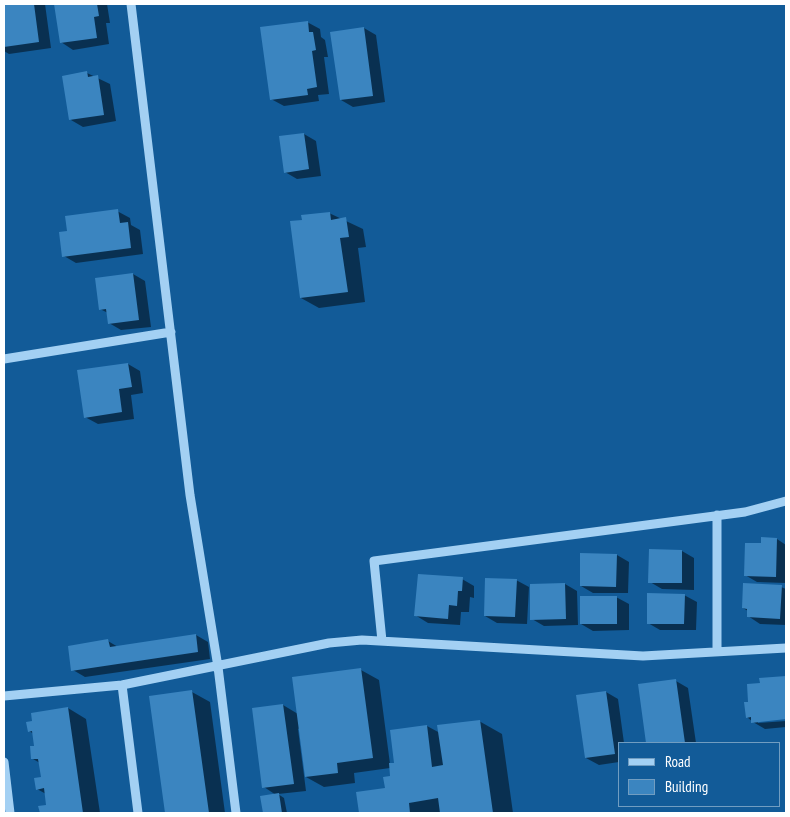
<!DOCTYPE html>
<style>
body{margin:0}
#map{position:relative;width:790px;height:817px;overflow:hidden;background:#125b98;font-family:"PT Sans Narrow",sans-serif}
canvas{display:block}
.frame{position:absolute;inset:0;border:5px solid #fff;pointer-events:none}
.legend{position:absolute;left:618px;top:742px;width:162px;height:65px;box-sizing:border-box;background:#125b98;border:1px solid #719dc1;margin:0;padding:6px 9px;list-style:none;font-size:15px;color:#fff}
.legend li{display:flex;align-items:center;gap:10px;height:25px}
.legend b{width:25px;border:1px solid #719dc1}
</style>
<div id="map">
<canvas width="790" height="817"></canvas>
<div class="frame"></div>
<ul class="legend">
<li><b style="height:6px;background:#a3d0f3"></b>Road</li>
<li><b style="height:14px;background:#3b85c0"></b>Building</li>
</ul>
</div>
<script>
const ctx = document.querySelector('canvas').getContext('2d');
ctx.lineJoin = 'round';
function paint(path, color) { ctx.fillStyle = color; ctx.fill(path, 'evenodd'); }
const shape = rows => new Path2D(rows.map(r => 'M' + r).join(''));
function strokePath(path, color, width, dash) { ctx.strokeStyle = color; ctx.lineWidth = width; ctx.lineCap = dash ? 'butt' : 'round'; ctx.setLineDash(dash || []); ctx.stroke(path); }
paint(shape([
 [4,4,45,4,51,48,9,54,4,51],
 [55,4,107,4,110,23,106,23,109,44,73,50,61,42],
 [307,22,320,29,321,37,325,40,328,57,324,57,329,94,318,95,319,101,284,106,271,99],
 [364,28,376,35,385,102,353,107,341,100],
 [87,73,110,84,116,121,83,127,71,120],
 [304,134,316,141,321,176,297,179,285,172],
 [117,211,130,218,131,225,140,230,143,254,76,263,64,256,69,232],
 [329,213,363,229,366,247,358,248,365,302,319,308,301,298,303,221],
 [133,274,145,281,151,327,121,330,109,323,108,313,100,309],
 [128,364,140,371,143,393,131,395,134,419,98,424,85,417],
 [777,539,786,545,786,583,757,582,745,575,762,545],
 [682,551,694,558,694,590,662,589,650,582],
 [617,555,629,562,628,593,593,593,581,586],
 [462,579,474,586,474,598,470,597,469,612,461,612,460,625,428,623,415,615],
 [516,580,529,587,527,624,497,623,485,616],
 [565,584,577,591,578,625,544,626,532,619,531,585],
 [781,587,786,589,786,625,760,624,748,616,748,611,743,608],
 [684,595,697,602,696,630,660,630,648,623],
 [616,597,629,604,629,630,593,631,581,624],
 [196,635,208,642,210,659,85,677,73,670,108,641,118,647],
 [361,670,379,680,390,764,395,764,427,726,440,733,479,721,502,734,513,813,360,813,357,793,386,789,391,777,390,768,354,773,355,783,324,787,306,777,300,728,298,729,306,791,278,794,284,798,287,813,264,813,262,797,276,795,264,787,254,709,283,705,298,714],
 [786,678,786,718,758,721,758,723,786,721,786,727,765,729,753,722,747,717,750,703,761,684],
 [676,681,688,688,696,743,647,743,640,685],
 [192,692,210,702,225,813,167,813,150,697],
 [606,692,618,699,624,743,619,743,619,762,599,765,586,758],
 [68,708,86,719,100,813,41,813,40,807,48,806,46,794,37,789,42,778,40,763,33,759,36,747,34,734,29,731]
]), '#0007');
paint(shape([
 [4,4,34,4,39,42,4,47],
 [54,4,97,4,99,16,94,17,97,38,60,43],
 [308,21,309,32,313,32,316,50,312,51,317,87,307,89,308,95,270,100,260,27],
 [364,27,373,96,340,100,330,32],
 [87,71,88,77,98,75,104,115,69,120,62,76],
 [304,133,309,169,284,173,279,136],
 [118,209,120,223,128,222,131,248,62,257,59,232,67,231,65,216],
 [330,212,331,220,346,217,349,237,340,238,348,292,300,298,290,221,302,220,301,215],
 [133,273,139,320,108,324,106,309,99,310,95,278],
 [128,363,132,387,119,389,122,412,84,418,77,370],
 [761,537,777,538,776,577,744,576,745,543,761,543],
 [649,549,682,550,682,583,648,583],
 [580,553,617,554,616,587,580,586],
 [418,574,463,577,462,591,458,591,457,606,449,605,448,619,414,616],
 [485,578,517,579,515,617,484,616],
 [565,583,566,619,530,620,530,584],
 [743,583,782,585,780,619,747,617,747,609,742,608],
 [647,593,685,594,684,624,647,624],
 [580,596,617,596,617,624,580,624],
 [196,634,198,652,71,671,68,646,108,639,110,647],
 [361,668,373,758,337,763,338,773,305,777,292,677],
 [786,676,786,719,751,723,751,717,746,718,744,702,748,702,747,684,760,683,759,678],
 [676,679,685,743,646,743,638,684],
 [192,690,209,813,165,813,149,696],
 [606,691,615,754,585,758,576,695],
 [283,704,294,784,262,788,252,708],
 [68,707,83,813,40,813,38,806,46,805,44,788,36,790,34,778,41,777,38,759,31,759,30,746,34,746,32,731,28,732,26,722,32,721,31,713],
 [480,720,493,813,440,813,438,798,409,803,410,813,359,813,356,792,385,788,383,777,390,776,389,763,394,763,390,730,427,725,432,767,443,765,437,725],
 [279,793,282,813,263,813,260,796]
]), '#3b85c0');
strokePath(shape([
 [131,4,190,495,218,667,236,813],
 [4,359,171,332],
 [382,641,374,561,745,512,786,501],
 [717,652,717,515],
 [122,685,138,813],
 [4,696,122,685,329,643,362,640,643,656,786,648],
 [4,762,10,813]
]), '#a3d0f3', 9);
</script>
